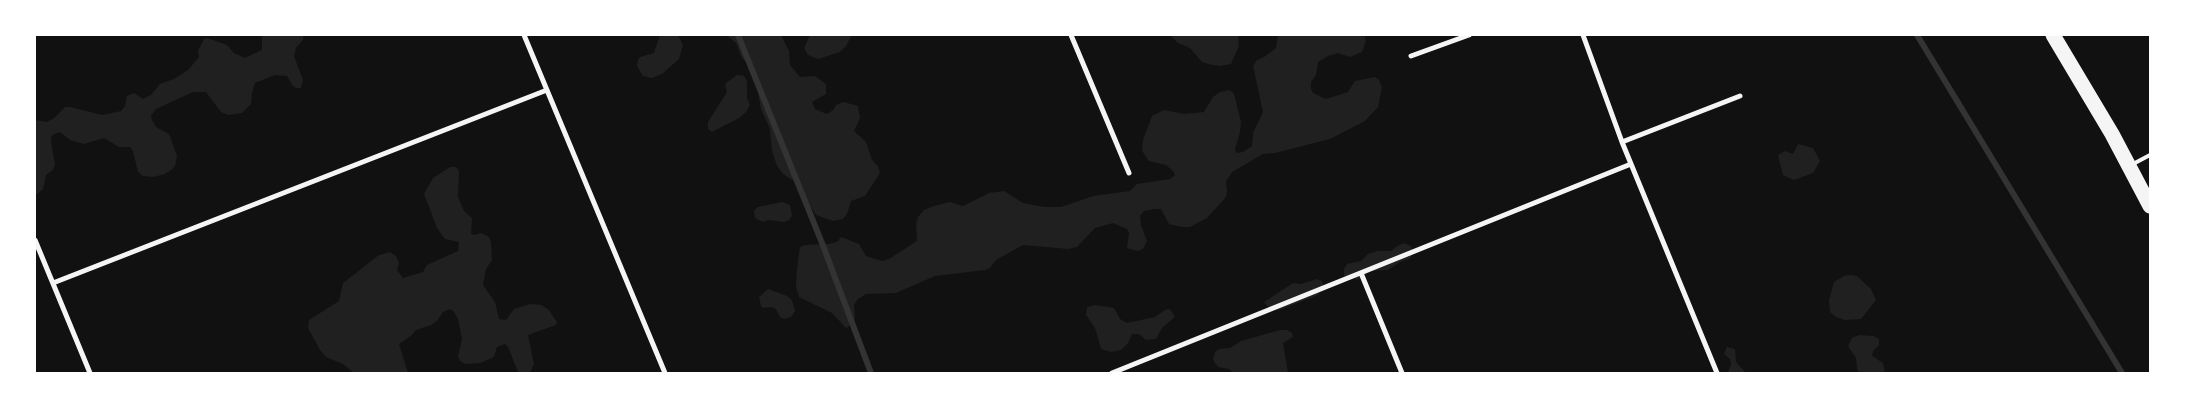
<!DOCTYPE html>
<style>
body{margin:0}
#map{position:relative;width:2185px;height:408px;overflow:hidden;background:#111;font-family:Poppins,sans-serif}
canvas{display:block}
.frame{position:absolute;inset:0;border:36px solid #fff;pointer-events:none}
</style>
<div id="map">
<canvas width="2185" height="408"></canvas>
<div class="frame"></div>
</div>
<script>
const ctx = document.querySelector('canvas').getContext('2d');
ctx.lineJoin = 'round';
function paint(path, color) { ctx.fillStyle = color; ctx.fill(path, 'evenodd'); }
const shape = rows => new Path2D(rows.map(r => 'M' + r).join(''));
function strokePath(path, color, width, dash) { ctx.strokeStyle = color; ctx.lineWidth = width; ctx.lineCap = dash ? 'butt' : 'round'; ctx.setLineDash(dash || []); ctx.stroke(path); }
paint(shape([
 [262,35,303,35,303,40,296,48,294,56,303,80,301,88,296,88,292,85,287,76,275,75,255,83,252,93,251,104,242,113,228,115,221,112,206,92,193,92,156,109,151,116,152,120,156,127,169,134,177,156,175,166,171,170,165,174,153,177,143,176,138,172,133,151,130,147,119,147,104,138,84,144,70,140,60,132,54,134,51,137,51,142,55,164,53,170,46,175,43,189,35,196,35,120,47,122,53,119,65,107,70,107,102,115,121,111,125,106,127,96,134,93,143,99,151,95,160,84,174,79,188,70,199,57,198,51,204,39,207,38,227,45,234,53,245,58,262,50],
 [660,35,678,35,683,45,679,59,662,74,652,78,643,76,637,66,638,60,640,57,654,53],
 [726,35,781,35,789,51,790,65,800,77,815,76,826,84,826,94,812,102,815,109,827,114,833,110,836,105,844,102,858,106,860,118,854,131,866,142,872,160,878,166,880,173,865,196,851,201,847,214,843,219,833,221,816,215,794,181,783,174,777,166,772,151,770,129,761,109,755,76,752,68,742,58,736,43],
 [810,35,852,35,846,46,840,52,818,59,808,55,804,48],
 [1170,35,1238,35,1239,46,1231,64,1220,66,1212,65,1202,62,1190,48,1178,43],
 [1278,35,1364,35,1366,41,1362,52,1350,57,1338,53,1328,56,1318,62,1316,75,1311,82,1311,89,1313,93,1326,99,1348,92,1355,81,1375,77,1379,80,1382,87,1378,107,1365,121,1330,139,1275,153,1263,154,1232,172,1226,182,1227,192,1226,197,1207,218,1190,227,1182,227,1169,224,1161,209,1154,209,1144,211,1140,216,1141,225,1147,241,1143,249,1137,251,1127,248,1129,233,1127,229,1113,223,1095,228,1077,247,1068,249,1023,245,996,260,990,268,985,270,935,276,896,293,866,294,858,299,854,305,855,318,853,324,846,328,832,313,799,297,796,287,797,269,800,247,805,245,828,244,837,242,841,237,859,244,866,256,882,261,889,259,917,241,916,223,918,217,924,210,934,206,950,202,963,206,989,193,1004,191,1023,203,1044,207,1061,207,1093,196,1130,191,1137,184,1170,179,1175,175,1173,171,1166,165,1149,161,1142,151,1143,140,1152,116,1164,110,1184,114,1204,112,1213,97,1220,92,1230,90,1234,94,1241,122,1240,132,1235,149,1236,153,1243,152,1252,146,1253,133,1263,112,1253,66,1257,60,1264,57,1276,48],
 [737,75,744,76,747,81,747,98,750,105,746,112,739,118,712,132,708,129,708,122,727,92,725,84],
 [1798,144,1813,148,1820,161,1813,173,1794,180,1783,175,1778,155,1785,151,1793,154],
 [450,167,456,167,459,171,458,197,464,211,472,218,471,234,474,235,481,233,489,237,491,242,492,260,486,269,483,285,495,302,499,319,506,320,514,309,530,304,541,305,548,309,557,322,556,325,528,335,534,364,530,373,518,372,508,347,505,344,497,347,494,357,480,363,465,364,460,361,458,356,462,339,458,319,454,312,450,309,443,312,437,321,431,325,416,330,412,335,399,344,408,373,354,373,343,364,326,357,320,350,308,328,309,320,339,301,343,283,379,255,390,252,396,256,399,263,397,270,403,278,423,272,427,265,458,251,459,242,445,239,437,228,424,194,433,178],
 [782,202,790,205,792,216,789,220,784,222,769,220,763,222,755,218,754,211,758,207],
 [1404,243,1411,246,1413,254,1410,259,1402,261,1388,270,1371,271,1358,280,1344,276,1344,269,1347,264,1361,261,1368,254,1377,251,1391,251,1397,246],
 [1851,275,1857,276,1871,289,1876,300,1861,319,1845,320,1836,317,1830,312,1829,300,1834,282,1844,276],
 [1317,279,1322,281,1324,288,1318,295,1279,310,1270,309,1264,302,1293,283,1301,284],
 [768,289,787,296,792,300,795,311,791,317,784,319,780,317,776,309,772,307,763,308,761,306,759,297],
 [1095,305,1114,308,1120,319,1127,323,1155,317,1165,310,1170,309,1175,317,1162,328,1156,339,1146,340,1139,334,1132,334,1128,343,1121,350,1111,352,1101,349,1095,328,1086,315,1087,307],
 [1280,330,1287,330,1292,333,1293,337,1283,343,1288,373,1233,373,1229,369,1218,367,1215,363,1213,359,1215,352,1219,349,1230,348,1241,341],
 [1859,335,1873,336,1879,339,1879,345,1873,351,1872,356,1883,363,1885,373,1860,373,1857,369,1856,358,1848,346,1852,338],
 [1727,347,1735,349,1736,362,1746,373,1728,373,1731,364,1730,359,1724,354]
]), '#202020');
strokePath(shape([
 [738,35,822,243,871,373],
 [1917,35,2122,373]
]), '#333', 6);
strokePath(shape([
 [2133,164,2150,155]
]), '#f5f5f5', 4);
strokePath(shape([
 [524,35,665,373],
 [1071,35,1129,173],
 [1583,35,1622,142,1717,373],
 [1411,56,1469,35],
 [1622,142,1740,96],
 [35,240,90,373],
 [1361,273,1402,373],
 [53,283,547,90],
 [1112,373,1631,164]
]), '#f5f5f5', 5);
strokePath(shape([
 [2053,35,2112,134,2150,206]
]), '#f5f5f5', 15);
</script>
